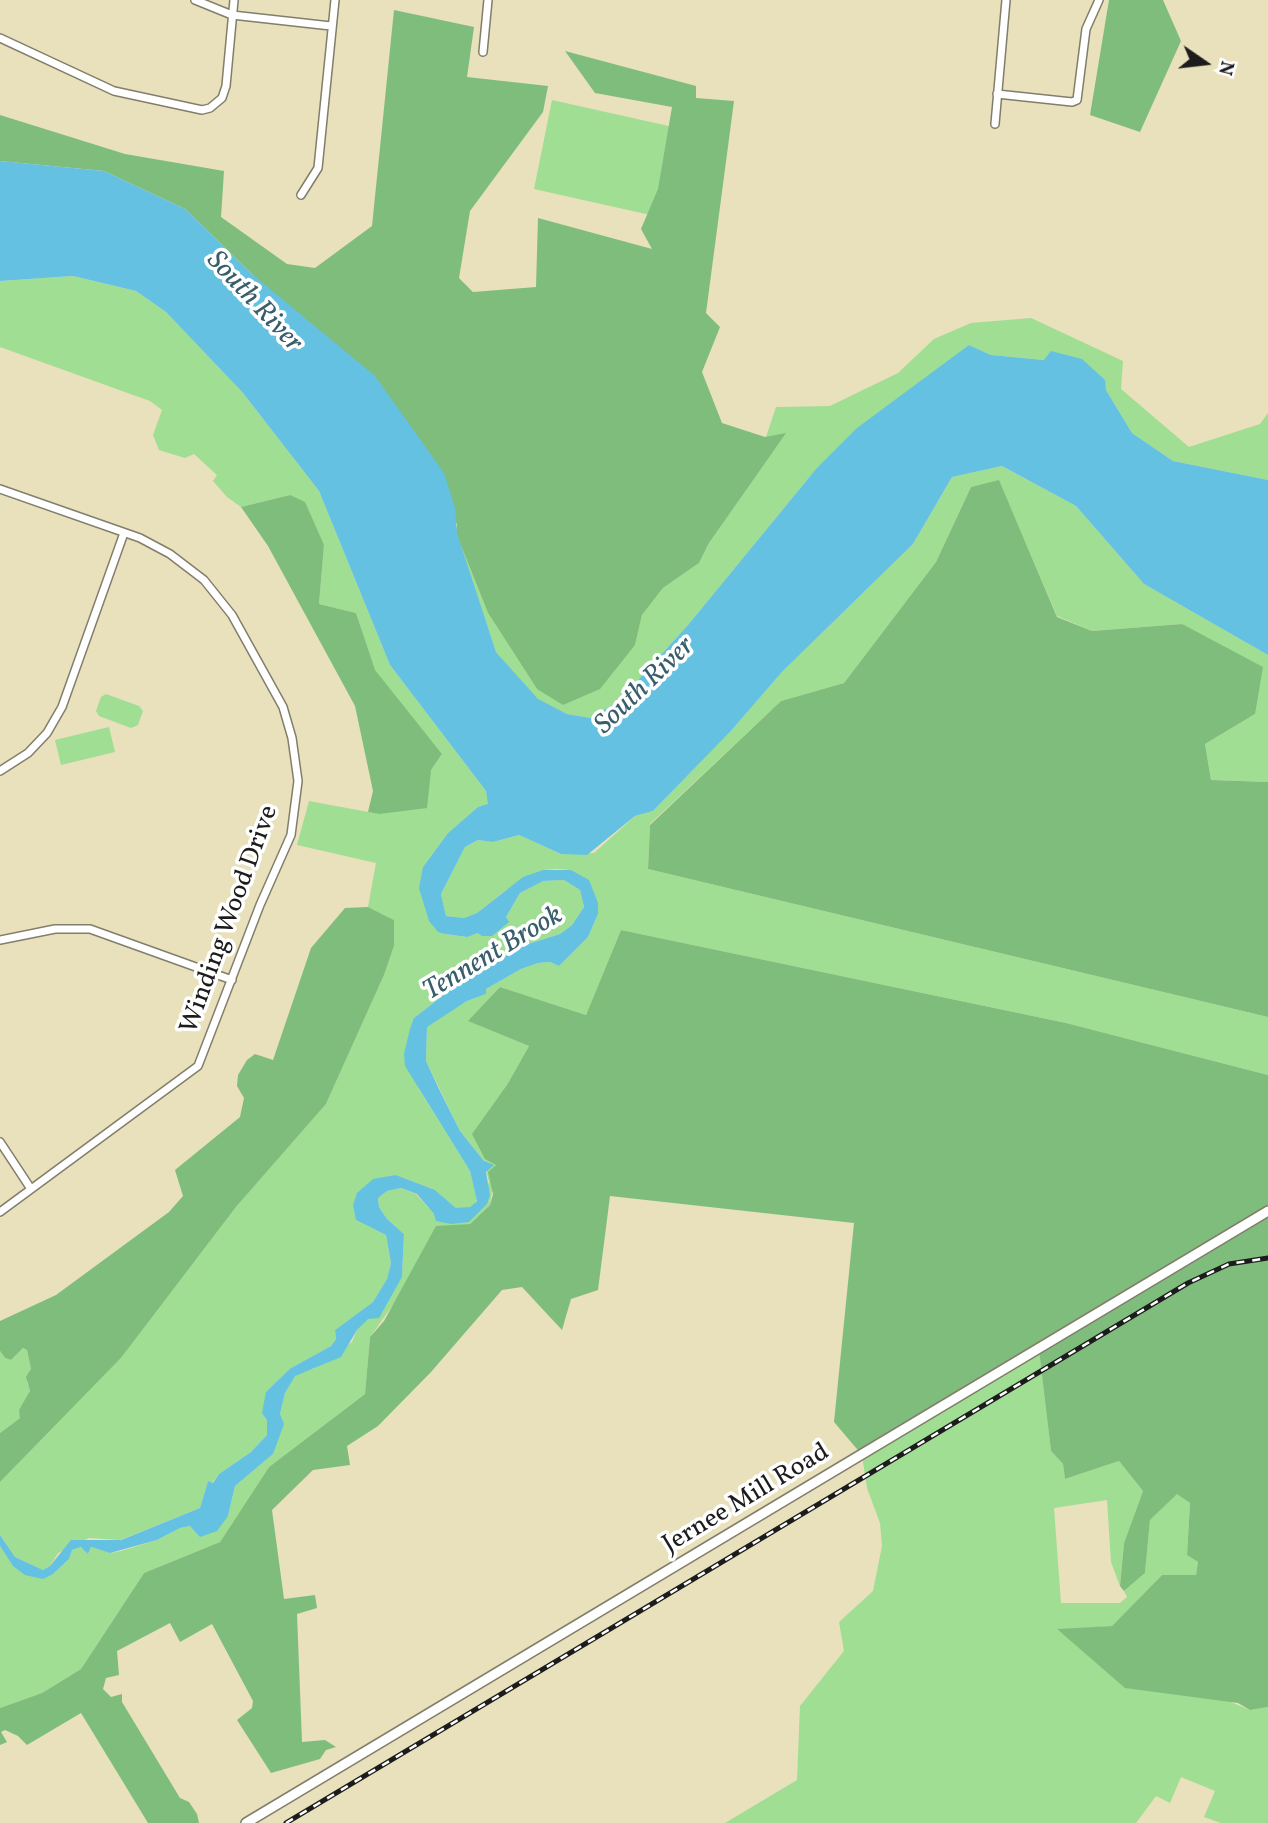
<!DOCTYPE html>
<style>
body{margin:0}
#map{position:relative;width:1268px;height:1823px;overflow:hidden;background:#e9e0bc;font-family:Vollkorn,serif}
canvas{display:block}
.north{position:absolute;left:1170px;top:28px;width:70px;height:70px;-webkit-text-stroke:5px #fff;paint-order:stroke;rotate:104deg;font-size:19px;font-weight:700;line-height:28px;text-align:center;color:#1c1c1c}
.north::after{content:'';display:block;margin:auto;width:24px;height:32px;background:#1c1c1c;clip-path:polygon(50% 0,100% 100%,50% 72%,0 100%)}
</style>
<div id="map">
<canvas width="1268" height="1823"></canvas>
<div class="north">N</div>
</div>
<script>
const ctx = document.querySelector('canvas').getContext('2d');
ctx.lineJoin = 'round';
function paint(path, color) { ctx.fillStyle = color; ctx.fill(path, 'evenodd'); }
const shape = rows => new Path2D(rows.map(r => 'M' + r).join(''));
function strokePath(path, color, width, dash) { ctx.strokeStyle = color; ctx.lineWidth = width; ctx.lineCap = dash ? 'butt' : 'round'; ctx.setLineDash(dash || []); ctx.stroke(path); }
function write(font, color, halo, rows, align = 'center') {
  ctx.font = font + ' Vollkorn,serif'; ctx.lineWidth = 7; ctx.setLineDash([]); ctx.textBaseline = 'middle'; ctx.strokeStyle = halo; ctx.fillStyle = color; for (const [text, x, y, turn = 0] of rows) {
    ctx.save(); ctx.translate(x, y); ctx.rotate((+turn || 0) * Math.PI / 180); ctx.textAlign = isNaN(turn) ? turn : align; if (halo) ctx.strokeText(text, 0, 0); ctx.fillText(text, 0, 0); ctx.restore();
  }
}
paint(shape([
 [552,100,673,127,655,216,534,189],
 [73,276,136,291,166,312,243,393,319,491,390,665,486,791,489,805,478,807,448,833,423,867,445,934,466,937,478,933,506,917,520,893,542,881,564,880,580,890,584,907,572,925,560,934,525,945,455,986,414,1018,419,1089,470,1171,477,1200,470,1208,456,1208,435,1190,396,1175,356,1220,386,1235,391,1263,387,1279,373,1302,335,1330,336,1339,331,1346,291,1368,267,1420,267,1435,251,1452,219,1474,212,1483,208,1481,200,1508,120,1540,89,1538,58,1553,50,1566,43,1570,15,1557,0,1535,0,1482,121,1358,236,1207,326,1104,384,975,394,946,394,920,368,907,376,863,297,845,309,801,379,814,431,770,442,754,374,670,356,613,319,604,324,545,290,495,241,507,227,497,213,481,217,475,194,454,185,458,159,450,153,435,162,410,150,401,0,347,0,281],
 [1031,318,1123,361,1121,389,1189,447,1260,424,1268,413,1268,480,1173,461,1132,433,1106,390,1045,360,991,355,969,345,816,469,688,625,620,700,591,718,567,714,538,700,496,652,456,533,488,613,537,689,635,645,642,615,663,588,699,563,709,543,784,434,766,437,776,407,830,406,898,373,934,339,971,323],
 [1002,466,1076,506,1144,584,1268,655,1268,782,1211,780,1205,744,1255,714,1182,624,1092,631,1057,616,999,481,971,487,936,562,844,683,781,701,650,824,648,869,1268,1017,1268,1075,1066,1023,621,930,586,1015,500,987,469,1021,529,1046,507,1085,490,1205,470,1224,449,1226,370,1337,365,1394,269,1467,220,1542,144,1573,81,1669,42,1693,0,1708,0,1546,13,1565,53,1574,69,1559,72,1550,82,1547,88,1554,91,1547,111,1553,121,1551,157,1540,180,1528,190,1526,196,1530,228,1516,235,1486,273,1454,275,1441,281,1432,280,1414,285,1393,295,1375,305,1369,313,1369,352,1342,357,1330,402,1277,404,1234,387,1219,379,1207,378,1198,387,1191,401,1188,416,1194,434,1214,469,1222,489,1182,484,1161,460,1131,426,1061,427,1026,467,1001,486,994,486,989,521,969,538,963,550,962,559,966,588,937,598,914,571,870,556,869,543,870,506,890,477,913,464,918,446,916,441,894,465,847,478,840,493,842,519,835,561,854,594,853,635,816,653,811,730,732,782,672,913,544,952,477],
 [106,694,139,706,143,711,138,725,131,728,99,716,96,711,101,697],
 [109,727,115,752,61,765,55,740],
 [23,1348,27,1350,31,1369,27,1382,30,1390,20,1418,0,1433,0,1351,5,1358,11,1360],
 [1039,1349,1051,1451,1063,1464,1065,1479,1119,1461,1143,1491,1124,1543,1120,1586,1111,1562,1107,1500,1054,1508,1061,1603,1120,1603,1127,1597,1124,1591,1145,1573,1150,1520,1177,1493,1190,1503,1187,1555,1198,1562,1196,1575,1162,1575,1112,1626,1057,1630,1250,1710,1268,1707,1268,1823,1221,1823,1204,1817,1215,1791,1181,1777,1170,1803,1156,1796,1136,1823,725,1823,797,1780,800,1706,844,1651,839,1622,873,1591,882,1546,880,1523,867,1488,862,1455]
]), '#9fde93');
paint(shape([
 [1109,0,1163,0,1181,41,1140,132,1090,115],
 [394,10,474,27,467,77,548,86,543,112,470,211,459,278,473,292,536,287,538,218,652,249,641,229,658,189,672,107,595,93,565,51,696,86,696,98,734,101,706,313,720,327,702,372,722,423,765,437,786,433,709,543,699,563,663,588,642,615,635,645,600,689,563,705,537,689,488,613,456,533,457,524,253,275,185,209,104,171,0,161,0,115,125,154,224,171,221,217,287,264,315,268,372,226],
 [999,480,1057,617,1092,631,1182,624,1263,667,1255,714,1205,744,1211,780,1268,782,1268,1017,648,869,650,825,781,701,844,683,936,562,971,487],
 [290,495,305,502,324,545,319,604,356,613,375,670,442,754,431,770,427,808,379,814,368,812,373,791,355,706,268,546,241,507],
 [368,907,394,920,394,946,384,975,326,1104,236,1207,121,1358,0,1482,0,1433,20,1418,19,1410,30,1391,26,1377,31,1369,27,1350,23,1348,11,1360,5,1358,0,1351,0,1321,56,1295,169,1212,183,1196,175,1170,240,1117,244,1098,237,1086,238,1075,247,1060,255,1054,273,1060,311,948,345,908],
 [621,930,1066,1023,1268,1075,1268,1707,1250,1710,1238,1703,1125,1688,1057,1629,1112,1626,1162,1575,1196,1575,1198,1562,1187,1555,1190,1503,1177,1494,1150,1520,1145,1573,1124,1591,1120,1586,1124,1543,1143,1491,1119,1461,1065,1479,1063,1464,1051,1451,1039,1350,862,1455,834,1422,854,1223,610,1196,598,1290,571,1299,562,1330,522,1287,502,1290,431,1372,378,1426,347,1446,350,1465,313,1470,272,1510,284,1599,315,1595,317,1608,297,1614,302,1742,325,1740,336,1747,326,1750,320,1759,271,1773,237,1720,252,1708,253,1701,212,1624,180,1642,170,1623,117,1651,119,1675,106,1678,103,1689,111,1697,122,1694,122,1702,180,1798,189,1802,197,1814,199,1823,148,1823,81,1713,27,1745,18,1736,5,1730,1,1732,7,1742,0,1745,0,1708,42,1693,81,1669,144,1573,220,1542,269,1467,365,1394,370,1337,384,1321,436,1226,470,1224,490,1205,493,1194,488,1172,496,1165,485,1159,472,1134,507,1085,529,1046,468,1021,500,987,586,1015]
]), '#7fbd7d');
paint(shape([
 [0,161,104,171,185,209,253,275,375,376,444,473,455,508,457,533,496,652,538,699,567,714,591,718,620,700,688,625,816,469,857,428,969,345,991,355,1044,360,1051,351,1082,359,1105,380,1106,390,1132,433,1173,461,1268,480,1268,655,1144,584,1076,506,1002,466,952,477,913,544,782,672,730,732,653,811,635,816,587,855,561,854,519,835,493,842,478,840,465,847,441,894,446,916,464,918,477,913,523,877,543,870,571,870,589,880,598,903,598,914,588,937,559,966,550,962,538,963,521,969,486,989,486,994,467,1001,427,1027,426,1061,439,1089,460,1131,484,1161,494,1165,486,1172,490,1195,487,1204,469,1222,451,1224,436,1221,434,1214,417,1194,401,1188,387,1191,378,1198,379,1207,387,1219,404,1234,402,1277,379,1318,368,1319,357,1330,341,1357,295,1376,285,1393,280,1414,284,1424,273,1454,235,1486,228,1516,217,1531,200,1537,190,1526,180,1528,157,1540,110,1553,91,1547,88,1554,81,1547,72,1550,69,1559,53,1574,43,1579,25,1575,13,1566,0,1546,0,1535,15,1557,43,1570,50,1566,71,1540,121,1540,200,1508,208,1481,213,1483,219,1474,251,1452,267,1435,267,1420,262,1413,266,1392,291,1368,331,1346,336,1339,335,1330,373,1302,387,1279,391,1263,386,1235,356,1220,353,1205,357,1193,373,1179,396,1175,435,1190,456,1208,470,1207,477,1201,470,1171,405,1066,404,1054,410,1029,414,1018,455,986,525,945,560,934,572,925,584,907,580,890,564,880,543,881,520,893,506,917,509,922,492,936,482,936,478,933,467,937,445,934,438,932,429,921,419,888,423,867,448,833,478,807,488,804,486,791,390,665,319,491,243,393,166,312,136,291,73,276,0,281]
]), '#64c1e2');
const minor = shape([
 [195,0,232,15,331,26],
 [0,38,114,91,202,110,210,108,222,98,226,86,234,0],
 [483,52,488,0],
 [997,94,1072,102,1077,100,1086,29,1099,0],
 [995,124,1006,0],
 [301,195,318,168,335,0],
 [0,489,140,538,170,554,204,580,232,615,283,707,292,738,298,781,291,835,260,905,198,1066,0,1212],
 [0,771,28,753,47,733,62,707,124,533],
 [0,940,55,929,90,929,232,980],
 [0,1142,31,1189]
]);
const tertiary = shape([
 [246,1823,1268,1211]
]);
strokePath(minor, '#827e6c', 10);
strokePath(tertiary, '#827e6c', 12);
strokePath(minor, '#fff', 7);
strokePath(tertiary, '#fff', 9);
const rail = shape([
 [286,1823,1188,1283,1229,1264,1268,1258]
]);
strokePath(rail, '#1c1c1c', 5);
strokePath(rail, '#fff', 2.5, [8]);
write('26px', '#1c1c1c', '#fff', [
 ["Winding Wood Drive",231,920,-70],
 ["Jernee Mill Road",747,1500,-31]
]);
write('italic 28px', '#395e6b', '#fff', [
 ["South River",253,303,47],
 ["South River",646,687,-44],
 ["Tennent Brook",494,955,-31]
]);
</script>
